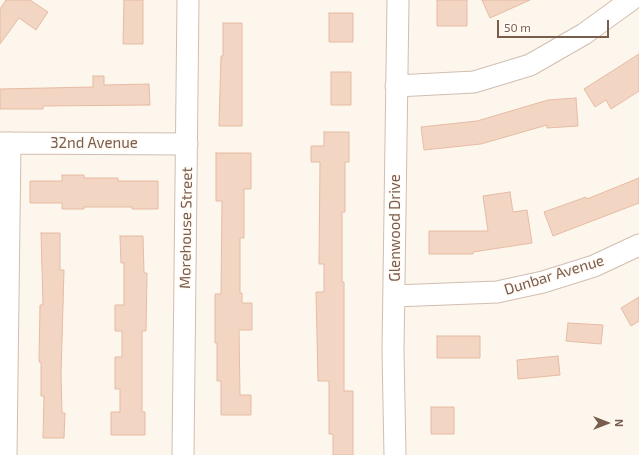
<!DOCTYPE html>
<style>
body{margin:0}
#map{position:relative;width:639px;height:455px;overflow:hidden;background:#fdf6ec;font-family:"Exo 2",sans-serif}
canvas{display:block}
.north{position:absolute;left:587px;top:403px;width:40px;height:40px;-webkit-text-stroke:3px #fffaf3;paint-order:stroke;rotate:90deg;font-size:11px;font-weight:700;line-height:16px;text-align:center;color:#7a5c4d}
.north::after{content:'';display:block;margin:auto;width:14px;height:18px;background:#7a5c4d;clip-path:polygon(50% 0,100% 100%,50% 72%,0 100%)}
.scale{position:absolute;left:497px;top:20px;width:112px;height:18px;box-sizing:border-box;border:2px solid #7a5c4d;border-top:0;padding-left:5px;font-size:12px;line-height:14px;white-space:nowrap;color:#7a5c4d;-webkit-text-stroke:3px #fffaf3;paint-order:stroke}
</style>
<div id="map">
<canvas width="639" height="455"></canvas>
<div class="north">N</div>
<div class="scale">50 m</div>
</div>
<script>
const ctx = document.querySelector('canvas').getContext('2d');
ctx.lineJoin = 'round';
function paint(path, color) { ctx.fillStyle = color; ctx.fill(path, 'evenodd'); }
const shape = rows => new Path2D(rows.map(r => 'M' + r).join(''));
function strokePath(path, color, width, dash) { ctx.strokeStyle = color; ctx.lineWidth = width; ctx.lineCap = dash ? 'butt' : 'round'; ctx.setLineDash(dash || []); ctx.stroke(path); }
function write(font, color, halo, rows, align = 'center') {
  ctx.font = font + ' "Exo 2",sans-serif'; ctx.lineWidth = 3; ctx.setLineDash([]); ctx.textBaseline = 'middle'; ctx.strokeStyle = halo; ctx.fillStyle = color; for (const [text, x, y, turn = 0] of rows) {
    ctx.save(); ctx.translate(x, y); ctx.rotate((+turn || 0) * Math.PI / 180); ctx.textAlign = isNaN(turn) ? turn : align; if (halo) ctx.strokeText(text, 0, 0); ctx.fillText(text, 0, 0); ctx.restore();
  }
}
const building = shape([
 [6,0,30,0,48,12,36,30,19,18,0,44,0,9,6,0],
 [124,0,143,0,143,44,123,44,124,0],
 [437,0,467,0,467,26,437,26,437,0],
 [482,0,530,0,490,18,482,0],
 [329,13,353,13,353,42,329,42,329,13],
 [223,23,242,23,242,126,219,126,221,56,223,56,223,23],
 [639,54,639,91,611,109,606,100,595,107,584,89,639,54],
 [331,72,351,72,351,105,331,105,331,72],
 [93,76,104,76,104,85,149,84,150,105,43,106,43,109,0,109,0,89,93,87,93,76],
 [576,98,578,126,547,128,547,125,481,144,424,150,421,127,477,121,548,100,576,98],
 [324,132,349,132,349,162,345,162,345,212,342,212,342,282,344,282,344,391,353,391,353,455,333,455,333,434,329,434,329,381,318,381,316,292,324,292,324,264,319,264,320,162,311,162,311,146,324,146,324,132],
 [216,153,251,153,251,189,244,189,244,238,240,238,240,293,242,293,242,303,252,303,252,330,239,330,240,395,251,395,251,415,221,415,221,381,217,381,217,343,215,343,215,294,221,294,222,201,216,201,216,153],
 [62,175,84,175,84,178,118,178,118,181,158,181,158,209,132,209,132,207,84,207,84,209,62,209,62,203,30,203,30,181,62,181,62,175],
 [639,178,639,203,553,236,544,212,586,197,587,199,639,178],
 [510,192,513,212,527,210,532,243,473,252,473,254,429,254,429,231,488,231,483,196,510,192],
 [41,233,60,233,60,270,64,270,61,375,62,413,65,413,64,438,43,438,44,396,41,396,41,362,39,362,40,305,43,305,41,233],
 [120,236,143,236,144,273,147,273,146,331,142,331,142,412,145,412,145,435,111,435,111,412,120,412,120,389,115,389,115,357,122,357,122,331,115,331,115,305,124,305,124,263,121,263,120,236],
 [639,297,639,321,631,326,621,308,639,297],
 [568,323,603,325,601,344,566,341,568,323],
 [437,336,480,336,480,358,437,358,437,336],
 [558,356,560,375,518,379,517,360,558,356],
 [431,407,454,407,454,434,431,434,431,407]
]);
paint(building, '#f3d5c3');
strokePath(building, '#e6bba3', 1);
const minor = shape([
 [396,86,474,82,530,65,584,34,631,0],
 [0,143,187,144],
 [395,296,497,292,543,282,594,266,639,245],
 [6,455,10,143],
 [183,455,188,0],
 [395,455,393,351,398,0]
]);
strokePath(minor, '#d1beb0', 23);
strokePath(minor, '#fff', 21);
write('15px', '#7a5c4d', '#fffaf3', [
 ["32nd Avenue",94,143],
 ["Morehouse Street",186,228,-89],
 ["Glenwood Drive",395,228,-90],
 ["Dunbar Avenue",554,275,-17]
]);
</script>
